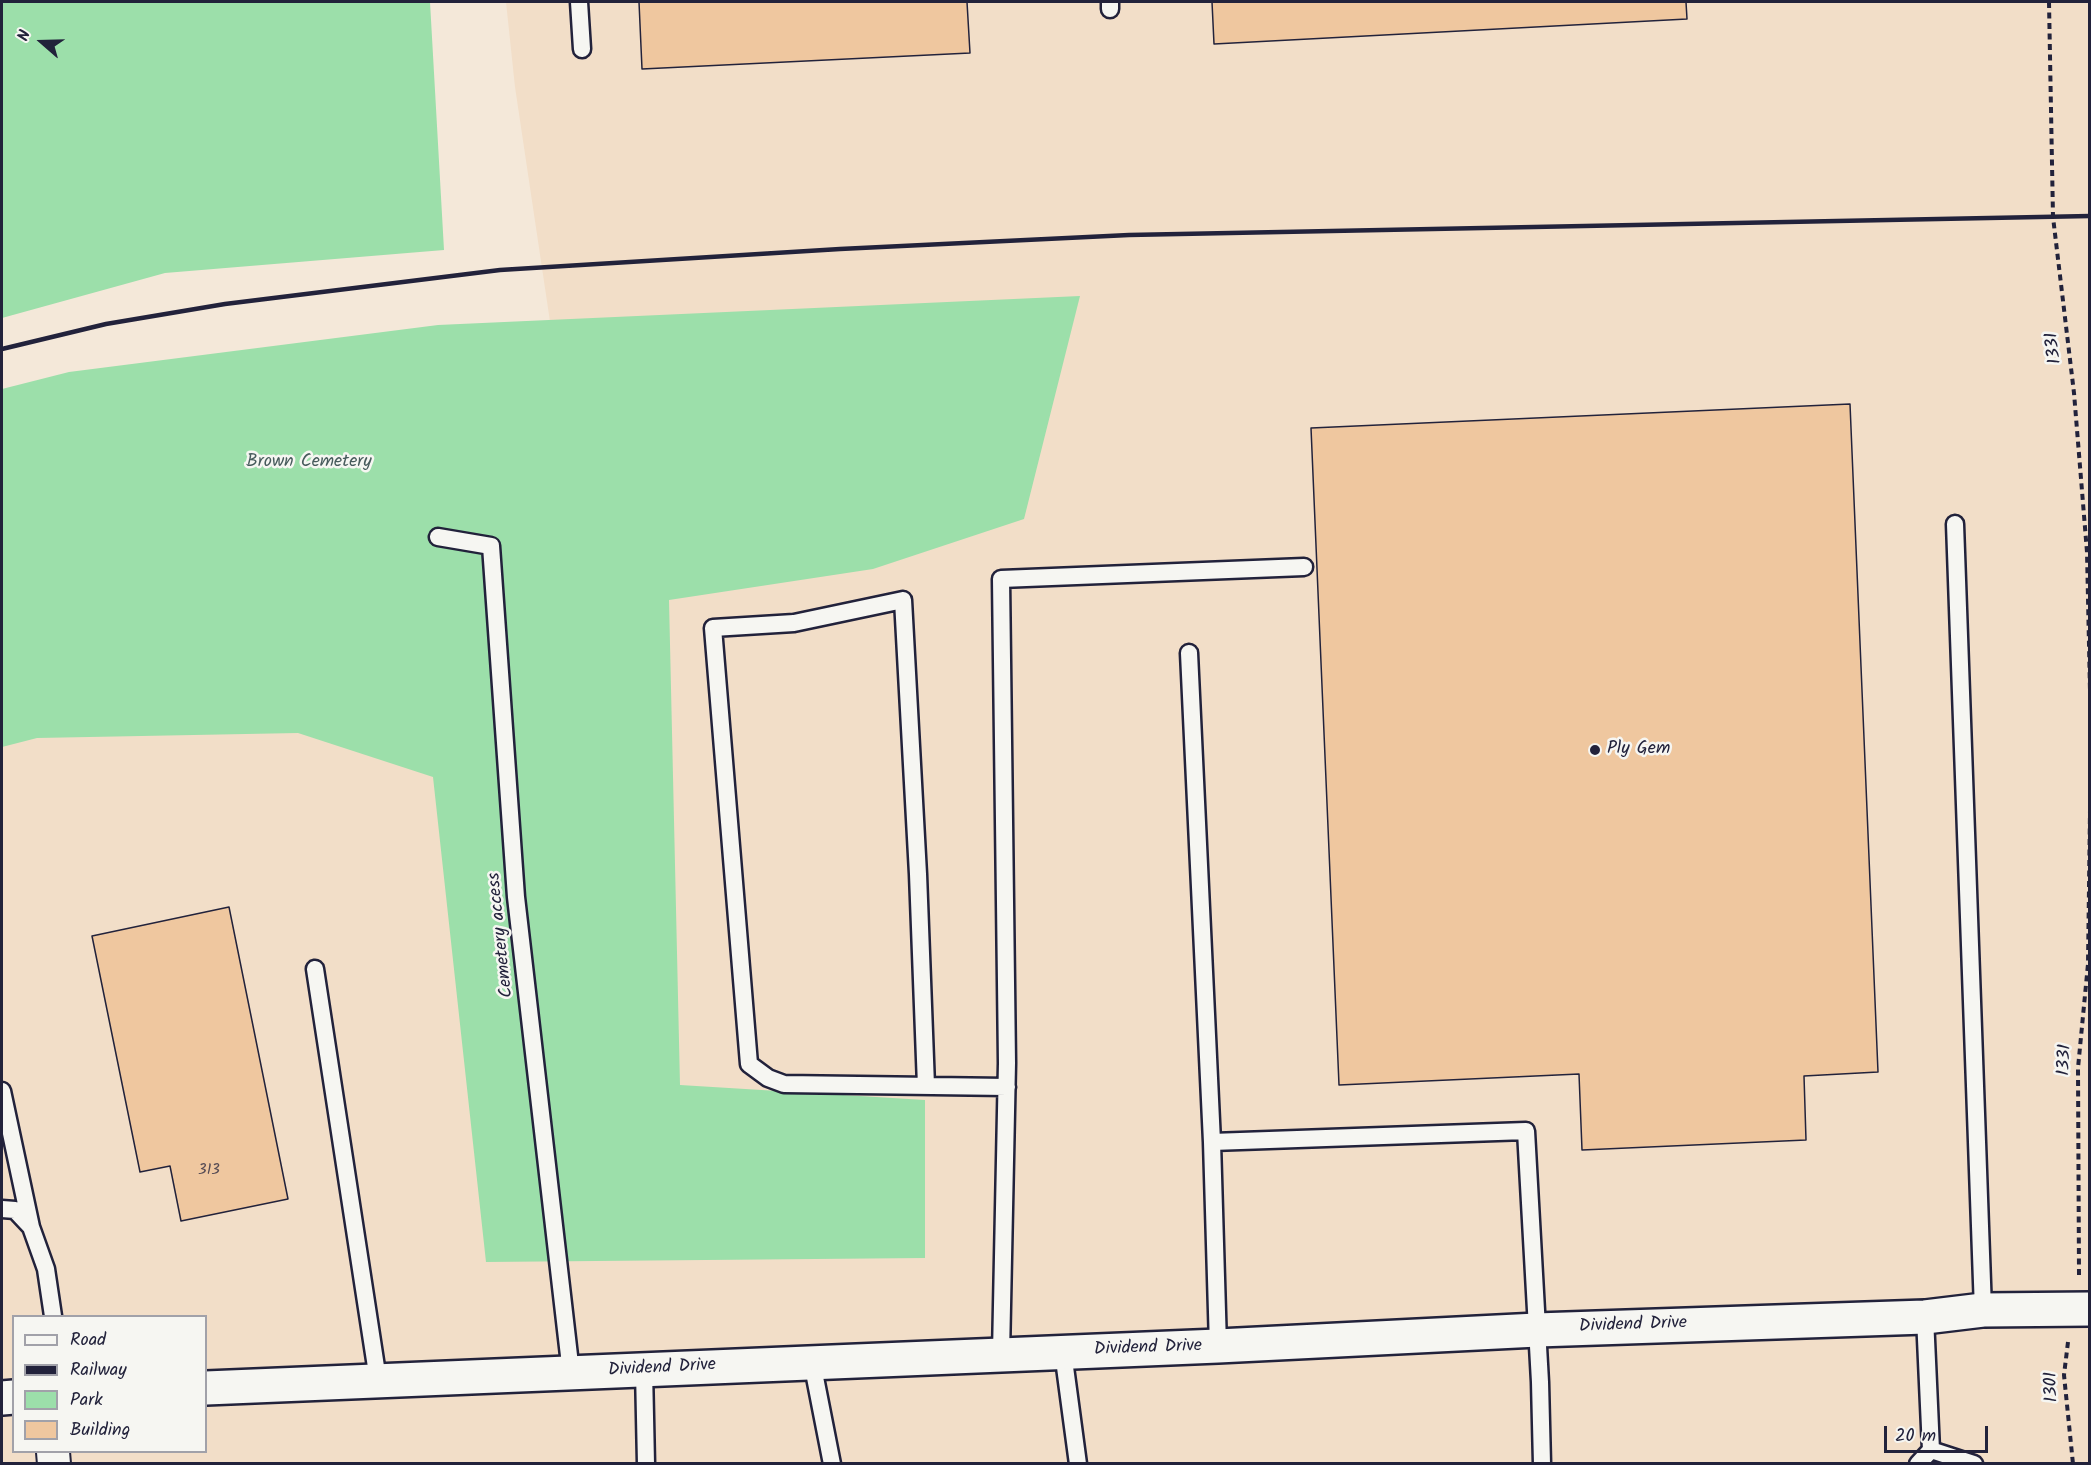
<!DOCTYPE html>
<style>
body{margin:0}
#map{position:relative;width:2091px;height:1465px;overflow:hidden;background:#f4e8d9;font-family:Kalam,sans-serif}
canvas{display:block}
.frame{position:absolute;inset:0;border:3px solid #22223b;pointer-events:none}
.legend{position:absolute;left:12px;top:1315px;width:195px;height:138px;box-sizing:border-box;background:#f6f6f2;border:2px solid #a1a1a9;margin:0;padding:8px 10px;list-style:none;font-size:18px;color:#22223b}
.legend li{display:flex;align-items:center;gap:12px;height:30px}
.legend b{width:30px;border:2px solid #a1a1a9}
.north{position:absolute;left:12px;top:12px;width:60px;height:60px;-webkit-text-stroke:4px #f6f6f2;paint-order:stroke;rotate:290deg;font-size:16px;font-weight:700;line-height:24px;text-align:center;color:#22223b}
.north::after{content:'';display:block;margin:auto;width:21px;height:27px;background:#22223b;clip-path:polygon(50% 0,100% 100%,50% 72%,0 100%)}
.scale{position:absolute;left:1884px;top:1426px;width:104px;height:27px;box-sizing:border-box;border:3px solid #22223b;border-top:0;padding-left:8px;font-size:18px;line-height:21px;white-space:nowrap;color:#22223b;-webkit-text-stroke:4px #f6f6f2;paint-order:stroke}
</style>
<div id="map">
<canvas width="2091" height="1465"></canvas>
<div class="frame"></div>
<ul class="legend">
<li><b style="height:8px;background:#f6f6f2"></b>Road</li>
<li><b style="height:8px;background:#22223b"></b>Railway</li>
<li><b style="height:16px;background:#9cdfaa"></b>Park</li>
<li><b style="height:16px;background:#efc79f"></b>Building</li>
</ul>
<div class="north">N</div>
<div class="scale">20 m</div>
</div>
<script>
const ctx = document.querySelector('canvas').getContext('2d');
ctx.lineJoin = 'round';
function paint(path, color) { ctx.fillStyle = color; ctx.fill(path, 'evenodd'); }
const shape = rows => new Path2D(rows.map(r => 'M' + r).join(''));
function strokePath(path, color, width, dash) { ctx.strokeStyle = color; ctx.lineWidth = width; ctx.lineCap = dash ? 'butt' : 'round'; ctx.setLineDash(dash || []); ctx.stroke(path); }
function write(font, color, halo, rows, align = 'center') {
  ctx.font = font + ' Kalam,sans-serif'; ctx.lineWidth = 5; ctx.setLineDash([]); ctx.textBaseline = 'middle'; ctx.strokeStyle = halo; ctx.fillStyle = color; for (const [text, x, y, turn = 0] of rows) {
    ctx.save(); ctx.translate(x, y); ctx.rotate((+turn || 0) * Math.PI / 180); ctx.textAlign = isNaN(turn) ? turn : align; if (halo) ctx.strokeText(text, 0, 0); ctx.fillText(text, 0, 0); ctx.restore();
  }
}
paint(shape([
 [506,2,2089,2,2089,1463,2,1463,2,695,582,536,515,87],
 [14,1316,206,1316,206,1452,14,1452]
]), '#f2dec8');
paint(shape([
 [2,2,430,2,444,250,165,273,2,318],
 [1080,296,1024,519,873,569,669,600,680,1085,925,1100,925,1258,486,1262,433,777,298,733,37,738,2,747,2,389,69,372,438,325]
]), '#9cdfaa');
const building = shape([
 [639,2,967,2,970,53,642,69,639,2],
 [1212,2,1686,2,1687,19,1214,44,1212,2],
 [1850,404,1878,1072,1804,1076,1806,1140,1582,1150,1579,1074,1339,1085,1311,428,1850,404],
 [229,907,288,1199,181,1221,170,1166,140,1172,92,936,229,907]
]);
paint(building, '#efc79f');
strokePath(building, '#22223b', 1.5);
const lane = shape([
 [579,2,582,49],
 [1110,2,1110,9],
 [1955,524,1983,1310],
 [438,537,491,546,516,897,571,1373],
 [1189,653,1212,1142],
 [315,969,378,1380],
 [926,1086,918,874,903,600,794,623,713,628,749,1064,768,1078,784,1084,1007,1087],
 [2,1091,31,1227],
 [2,1209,15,1210,31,1227,46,1269,53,1316],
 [1218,1346,1212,1142,1526,1131,1540,1382,1542,1464],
 [1063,1352,1078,1464],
 [1001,1354,1007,1063,1001,579,1304,567],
 [812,1362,832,1464],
 [644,1370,646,1464],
 [1931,1450,1974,1464],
 [1918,1464,1931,1450,1925,1317]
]);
const street = shape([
 [53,1452,54,1464]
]);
const secondary = shape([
 [206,1388,1218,1346,1537,1330,1925,1317,1983,1310,2090,1309],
 [2,1398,14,1397]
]);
strokePath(lane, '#22223b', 21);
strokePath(street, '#22223b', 36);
strokePath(secondary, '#22223b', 38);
strokePath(shape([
 [2049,2,2053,217,2074,393,2087,552,2090,691],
 [2079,1275,2078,1068,2088,964,2090,811],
 [2068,1342,2064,1375,2073,1464]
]), '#22223b', 4, [6, 4.5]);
strokePath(lane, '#f6f6f2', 16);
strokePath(street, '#f6f6f2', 32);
strokePath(secondary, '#f6f6f2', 33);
strokePath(shape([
 [2,349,106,324,225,304,500,270,840,249,1129,235,2090,216]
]), '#22223b', 4.5);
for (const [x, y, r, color] of [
 [1595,750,6,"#22223b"]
]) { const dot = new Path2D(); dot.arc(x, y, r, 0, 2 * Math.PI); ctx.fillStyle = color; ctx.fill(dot); strokePath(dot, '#f6f6f2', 2); }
write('15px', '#554b54', null, [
 ["313",209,1171]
]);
write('18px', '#22223b', '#f6f6f2', [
 ["1331",2055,348,-97],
 ["Cemetery access",502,935,-96],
 ["1331",2066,1060,-87],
 ["Dividend Drive",1633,1326,-2],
 ["Dividend Drive",1148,1349,-2],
 ["Dividend Drive",662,1369,-3],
 ["1301",2053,1387,-92]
]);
write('18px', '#475b5c', '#f6f6f2', [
 ["Brown Cemetery",309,463]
]);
write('18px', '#22223b', '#f6f6f2', [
 ["Ply Gem",1607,750]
], 'left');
</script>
